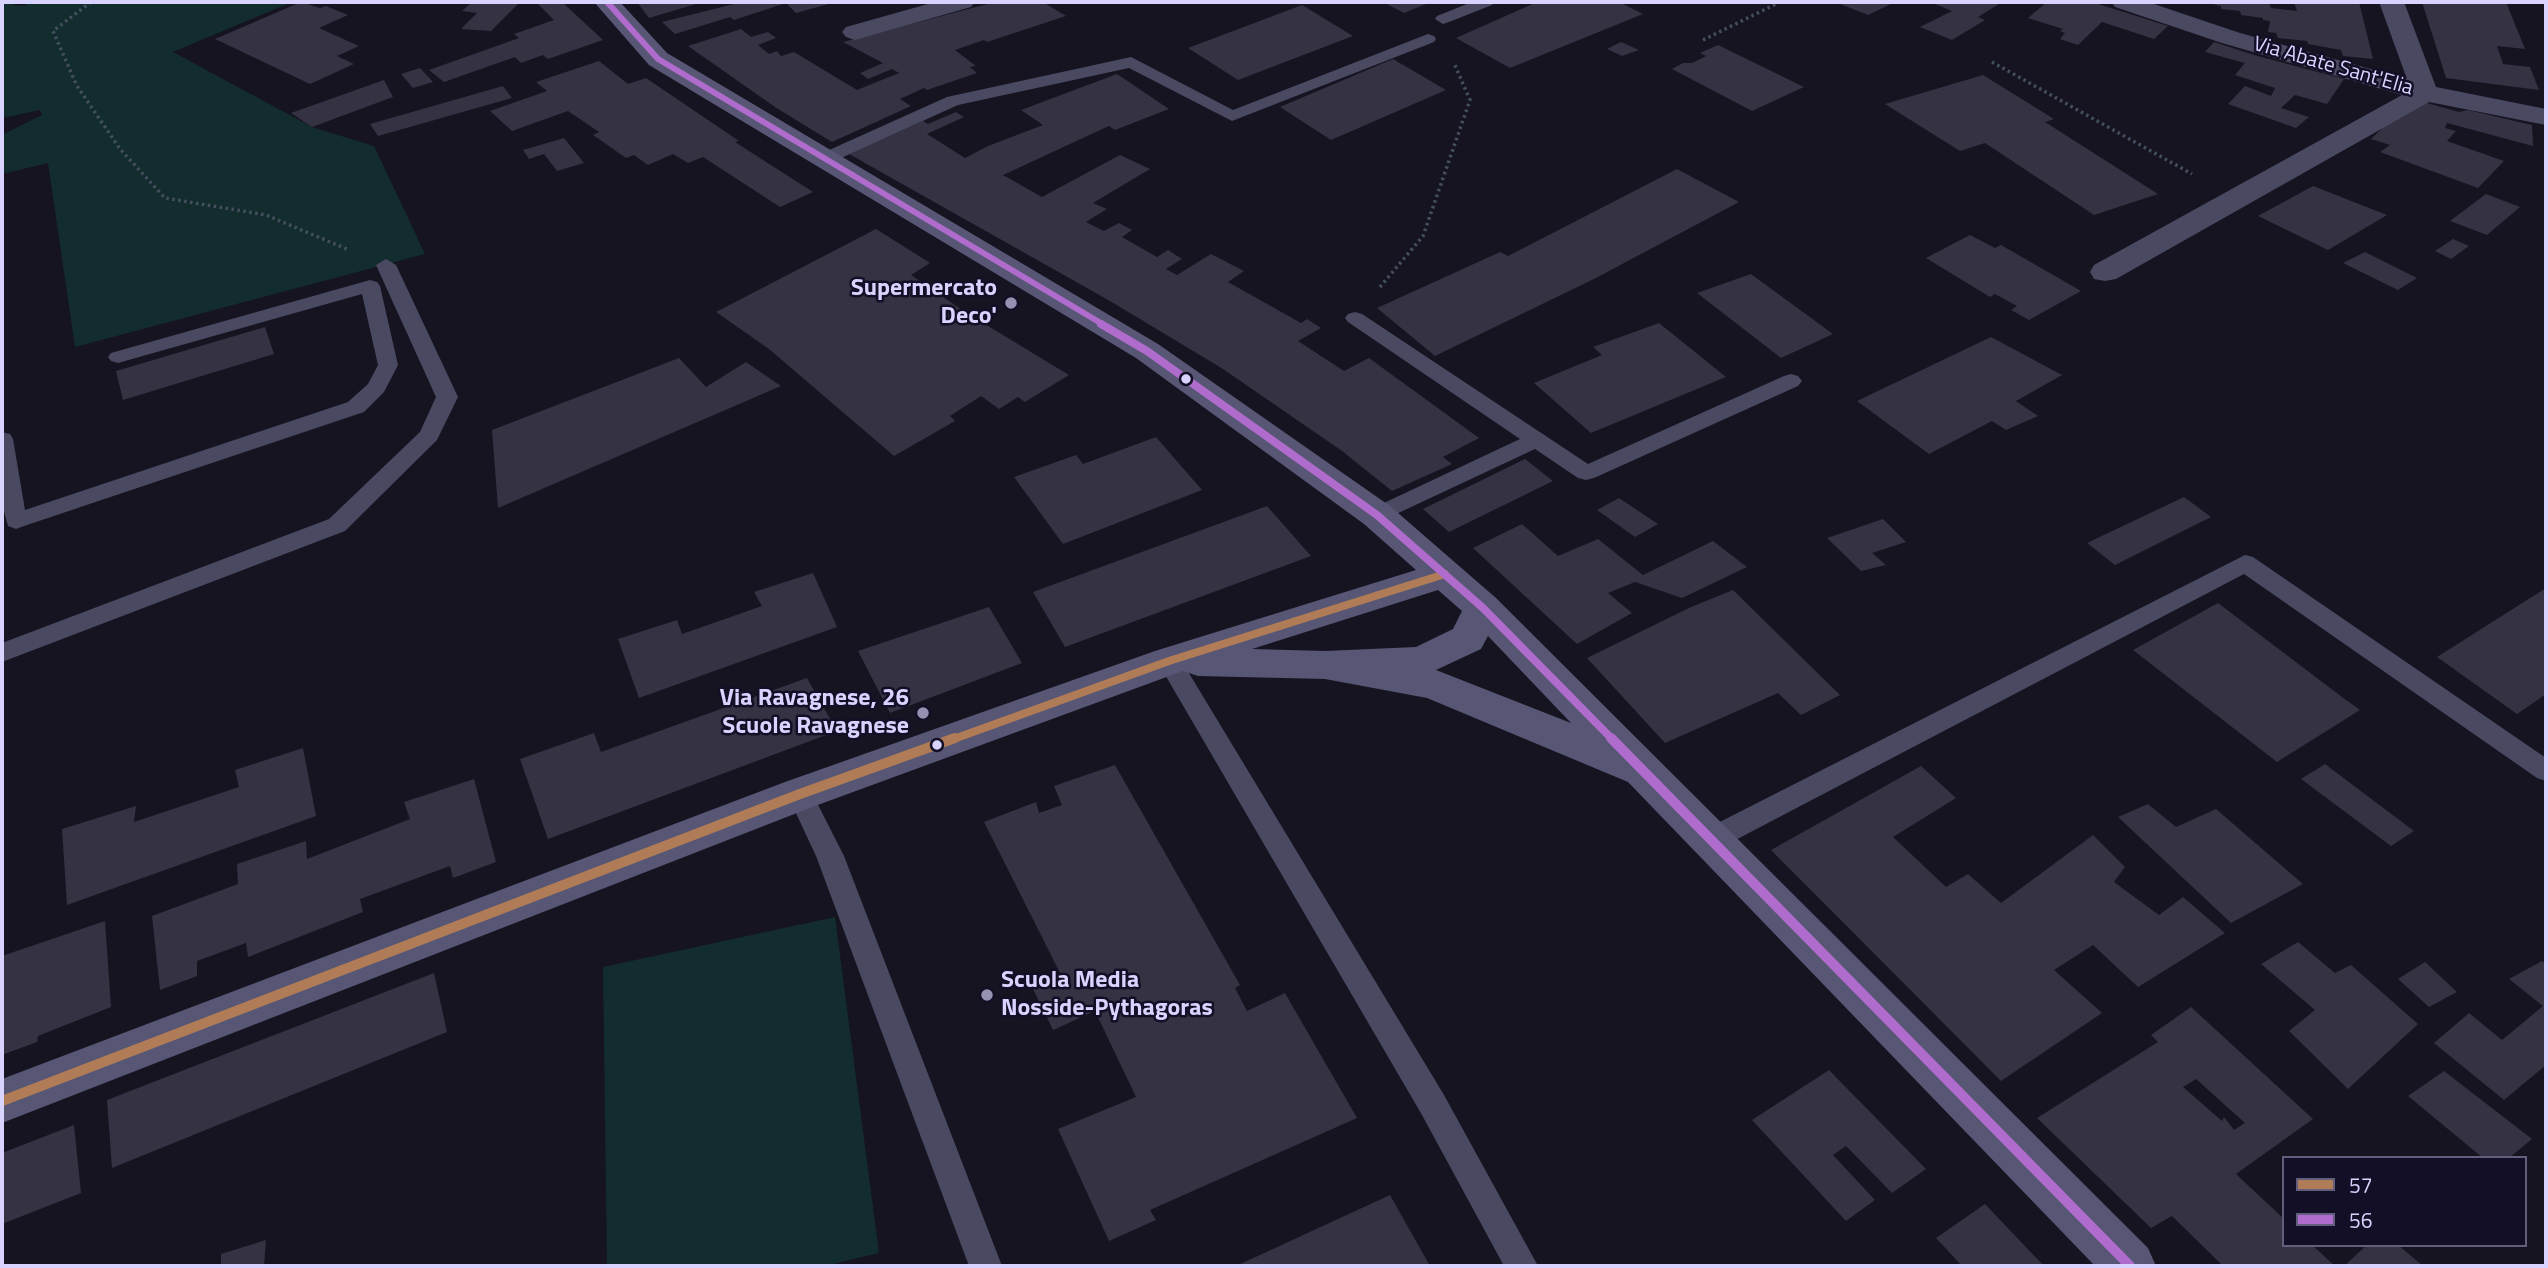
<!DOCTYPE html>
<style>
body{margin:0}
#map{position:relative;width:2548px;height:1268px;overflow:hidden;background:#161421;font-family:"Titillium Web",sans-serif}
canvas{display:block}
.frame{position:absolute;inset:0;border:4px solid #d9d4ff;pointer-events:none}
.legend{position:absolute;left:2282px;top:1156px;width:245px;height:91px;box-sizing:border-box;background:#130f26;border:2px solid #625e7d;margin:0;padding:9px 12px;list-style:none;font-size:21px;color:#d9d4ff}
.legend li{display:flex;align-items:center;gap:14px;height:35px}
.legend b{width:35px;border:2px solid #625e7d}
</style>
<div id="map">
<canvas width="2548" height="1268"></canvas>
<div class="frame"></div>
<ul class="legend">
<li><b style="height:9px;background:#b07c57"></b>57</li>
<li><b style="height:9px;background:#b06ccc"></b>56</li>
</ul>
</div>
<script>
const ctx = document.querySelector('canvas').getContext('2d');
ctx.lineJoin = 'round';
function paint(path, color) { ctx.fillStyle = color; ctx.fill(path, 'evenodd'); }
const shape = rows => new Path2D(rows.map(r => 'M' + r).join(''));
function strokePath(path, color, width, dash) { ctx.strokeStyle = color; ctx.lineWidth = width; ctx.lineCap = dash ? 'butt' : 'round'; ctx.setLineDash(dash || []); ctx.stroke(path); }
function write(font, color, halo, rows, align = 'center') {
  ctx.font = font + ' "Titillium Web",sans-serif'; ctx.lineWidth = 5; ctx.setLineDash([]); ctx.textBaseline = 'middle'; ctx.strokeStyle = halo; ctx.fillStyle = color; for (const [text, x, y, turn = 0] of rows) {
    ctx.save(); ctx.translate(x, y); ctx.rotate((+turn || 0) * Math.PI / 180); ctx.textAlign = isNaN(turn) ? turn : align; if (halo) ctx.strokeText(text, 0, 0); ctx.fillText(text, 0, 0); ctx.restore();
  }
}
paint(shape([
 [2,2,15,2,13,5,26,6,25,2,292,2,173,52,312,127,374,146,425,254,75,347,48,163,2,174,2,135,42,115,40,110,2,118],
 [835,917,879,1253,825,1266,607,1266,603,967]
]), '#132c2d');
paint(shape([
 [301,2,320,8,326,6,348,15,319,28,359,46,337,56,354,64,310,84,215,39],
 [472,2,520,2,491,31,461,29,477,13,462,11],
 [536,2,562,2,603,40,548,59,543,55,521,63,515,57,444,82,429,70,519,38,514,34,554,20],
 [637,2,703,2,649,18],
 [742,2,832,2,832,3,796,13,786,3,734,20,730,17,675,34,662,22],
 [995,2,1043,2,1066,16,987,42,984,40,955,50,976,66,970,67,977,73,927,90,924,88,900,99,911,106,832,142,775,107,688,46,741,29,751,37,768,32,776,38,758,45,769,54,777,51,781,56,794,52,857,90,899,73,892,69,868,79,860,73,883,63,843,42],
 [1383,2,1431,2,1404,13],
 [1537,2,1619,2,1643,14,1510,68,1456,38],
 [1835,2,1895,2,1868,15],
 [1930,2,2002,2,1978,17,1985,20,1952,40,1920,27,1952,11],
 [2047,2,2092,2,2168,26,2154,39,2102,22,2078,45,2060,39,2065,33,2060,31,2063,29,2028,18],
 [2204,2,2269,2,2271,8,2297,11,2294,2,2359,2,2373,59,2343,56,2341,50,2308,44,2307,41,2278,38,2276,33,2268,32,2270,21,2263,20,2263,18,2241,15,2240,11,2221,9,2221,6],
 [2422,2,2506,2,2525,49,2497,46,2503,64,2530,67,2539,90,2446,78],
 [1302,5,1353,36,1238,80,1188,48],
 [1621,42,1639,50,1622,56,1607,49],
 [2214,42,2254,55,2344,79,2327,104,2295,95,2281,108,2309,117,2296,128,2228,104,2245,86,2271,96,2275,88,2235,75,2245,63,2205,52],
 [1718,45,1804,87,1752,111,1672,69,1683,63,1692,63,1706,56,1700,53],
 [1393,59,1446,90,1331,140,1280,107],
 [599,61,628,84,646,78,739,141,735,142,813,192,780,207,703,157,688,163,673,154,648,165,634,155,626,158,593,135,599,132,568,111,512,131,490,111,547,91,536,82],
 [420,68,433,82,413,88,401,74],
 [1117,74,1169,109,1115,130,1109,126,1003,175,1042,197,1120,155,1150,169,1093,203,1107,209,1086,222,1104,231,1119,223,1132,230,1122,237,1157,257,1168,250,1182,259,1166,269,1177,275,1211,254,1244,271,1228,282,1301,323,1307,319,1321,328,1298,341,1344,371,1369,358,1479,438,1443,457,1452,464,1392,491,1342,451,1223,369,1110,301,849,154,923,121,928,124,956,112,964,117,927,134,965,158,988,146,1043,125,1021,110],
 [1983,75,2054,119,2045,122,2158,194,2094,215,1985,143,1960,151,1885,104],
 [384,80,393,97,312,127,291,113],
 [503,86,512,98,378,136,370,124],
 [2413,99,2459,112,2468,110,2532,125,2533,146,2447,123,2445,128,2456,131,2447,141,2504,161,2478,188,2380,152,2390,145,2371,139],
 [564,138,584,163,557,171,544,154,529,159,523,150],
 [1677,169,1739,202,1594,279,1435,356,1377,308,1500,252,1508,256],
 [2313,186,2387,215,2328,250,2258,216],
 [2486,194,2520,207,2487,235,2450,221],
 [876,229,930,263,911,275,965,312,1069,375,1025,402,1018,397,999,409,981,396,950,416,955,421,894,456,769,349,716,312],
 [1970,235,1995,248,2001,245,2081,291,2029,320,2011,310,2017,306,1995,294,1990,297,1926,258],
 [2453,239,2469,246,2451,259,2435,251],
 [2365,252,2417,278,2398,290,2343,263],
 [1751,274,1833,334,1781,358,1697,293],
 [1659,323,1726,377,1591,433,1534,383,1602,355,1593,347],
 [265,327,274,354,123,400,116,371],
 [1991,337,2062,375,2016,401,2038,416,2006,430,1992,421,1929,454,1857,401],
 [679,358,706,387,746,362,781,386,498,508,492,430],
 [1156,437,1202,490,1063,544,1014,477,1076,455,1083,464],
 [1525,459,1553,481,1449,532,1423,509],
 [2184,497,2211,517,2115,565,2087,543],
 [1619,498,1658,524,1635,537,1597,510],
 [1267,506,1311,556,1065,647,1033,592],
 [1883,519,1906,542,1872,553,1886,565,1861,571,1827,538],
 [1522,524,1558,556,1598,539,1643,575,1713,541,1747,567,1682,598,1635,582,1608,593,1632,613,1577,644,1473,548],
 [813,573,837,627,639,698,618,639,677,620,682,634,762,606,754,592],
 [2546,588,2546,694,2517,714,2437,657],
 [1733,590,1840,695,1801,715,1778,693,1665,743,1587,658,1691,607],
 [2218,603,2342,697,2360,710,2277,762,2133,650],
 [989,607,1022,663,890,713,858,651],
 [807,678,837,731,548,839,520,759,594,733,601,752],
 [303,748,316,816,67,905,62,829,136,806,134,822,239,787,235,770],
 [2325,764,2414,831,2391,846,2301,779],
 [1115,765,1240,985,1235,988,1247,1011,1285,993,1357,1118,1150,1210,1156,1220,1109,1241,1058,1129,1136,1097,1095,1011,1053,1030,1031,985,1061,975,984,822,1036,802,1039,813,1062,805,1054,786],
 [1921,766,1956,798,1893,837,1946,887,1968,874,2001,903,2093,835,2125,867,2114,882,2159,915,2183,897,2225,933,2138,987,2093,945,2054,970,2102,1013,2001,1081,1771,850],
 [474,779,496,862,453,878,450,866,360,899,363,912,248,957,246,943,197,961,197,976,160,990,152,916,238,884,237,864,306,841,307,859,410,819,404,802],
 [2148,804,2176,827,2216,809,2303,884,2231,923,2118,817],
 [105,921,111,1007,38,1036,37,1042,2,1055,2,956],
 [2298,942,2335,973,2351,965,2418,1024,2348,1089,2289,1031,2315,1010,2261,964],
 [2542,961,2546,964,2546,1065,2504,1100,2434,1043,2469,1013,2502,1040,2543,1006,2509,979],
 [2425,962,2457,992,2429,1007,2398,979],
 [434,973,447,1032,112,1168,107,1100],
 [2191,1007,2313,1119,2236,1174,2284,1219,2284,1245,2312,1245,2335,1266,2223,1266,2172,1216,2151,1228,2037,1118,2158,1042,2151,1035],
 [2196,1079,2245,1123,2234,1130,2224,1117,2222,1121,2183,1087],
 [1829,1070,1926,1169,1892,1193,1846,1146,1833,1155,1875,1200,1846,1221,1752,1120],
 [2444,1071,2532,1139,2509,1158,2483,1158,2408,1096],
 [74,1125,81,1193,2,1224,2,1153],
 [1390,1195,1430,1266,1236,1266],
 [1985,1204,2023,1244,2044,1266,1962,1266,1936,1238],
 [266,1240,264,1266,221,1266,221,1254],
 [2367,1245,2398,1245,2423,1266,2344,1266]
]), '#343243');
strokePath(shape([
 [91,2,53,31,77,86,120,149,165,198,266,215,349,250],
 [1703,40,1780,2],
 [1992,62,2192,174],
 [1380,287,1423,236,1470,100,1454,63]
]), '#44505f', 3.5, [2.5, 3.5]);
paint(shape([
 [1472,2,1494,2,1492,5,1449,22,1443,24,1435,19,1437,16,1472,2],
 [1428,34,1434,36,1436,39,1434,42,1232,121,1129,68,958,105,830,163,824,164,815,159,818,155,947,97,1131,57,1233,110,1428,34],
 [386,259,396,265,458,397,437,440,345,531,2,662,2,643,329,519,420,432,436,397,376,265,386,259],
 [370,280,377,282,380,286,398,365,384,392,364,412,24,526,16,529,8,526,2,504,2,432,10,434,13,439,25,510,348,402,368,384,378,365,362,294,118,363,111,361,108,357,111,353,370,280],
 [1355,312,1362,314,1588,464,1784,376,1791,374,1798,376,1802,381,1798,386,1594,478,1586,480,1578,478,1535,449,1377,523,1369,520,1366,515,1369,510,1520,439,1348,322,1345,318,1348,314,1355,312],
 [2245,555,2253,557,2546,758,2546,781,2537,778,2244,574,1722,847,1712,850,1702,847,1698,839,1702,831,2245,555],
 [1169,652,1178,655,1444,1095,1538,1266,1504,1266,1422,1115,1157,661,1160,655,1169,652],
 [800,784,809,787,844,856,1002,1266,969,1266,816,856,787,794,791,787,800,784]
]), '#4a4962');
paint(shape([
 [935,2,975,2,971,7,855,40,846,37,842,32,846,27,935,2],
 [2111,2,2148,2,2240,33,2407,79,2379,2,2404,2,2436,87,2546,109,2546,125,2429,102,2116,279,2105,281,2094,279,2090,272,2094,265,2402,95,2222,43,2115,7,2111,2]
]), '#4a4962');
paint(shape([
 [594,2,620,2,667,53,1158,344,1390,506,1496,598,2148,1248,2156,1266,2095,1266,1628,782,1427,698,1325,679,1198,676,1183,671,815,806,2,1123,2,1079,785,782,1155,651,1416,570,1364,524,1136,358,649,65,594,2],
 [1438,590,1462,611,1453,629,1416,647,1325,651,1252,649,1438,590],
 [1488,636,1571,723,1436,670,1481,649,1488,636]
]), '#575674');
strokePath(shape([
 [951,740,1169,661,1445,574]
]), '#b07c57', 8);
strokePath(shape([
 [2,1101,800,794,955,738]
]), '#b07c57', 10);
strokePath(shape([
 [607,2,658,59,1104,325]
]), '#b06ccc', 6);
strokePath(shape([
 [1101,324,1147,351,1377,515,1483,608,1613,740]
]), '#b06ccc', 8);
strokePath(shape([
 [1611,738,2130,1266]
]), '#b06ccc', 10);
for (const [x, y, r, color] of [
 [1011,303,7,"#9591b1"],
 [1186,379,6,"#d9d4ff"],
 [923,713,7,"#9591b1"],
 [937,745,6,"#d9d4ff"],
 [987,995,7,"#9591b1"]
]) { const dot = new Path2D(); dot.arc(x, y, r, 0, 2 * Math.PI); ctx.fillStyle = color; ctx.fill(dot); strokePath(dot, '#130f26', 2.5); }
write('21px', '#d9d4ff', '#130f26', [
 ["Via Abate Sant'Elia",2333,67,16]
]);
write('bold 24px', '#d9d4ff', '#130f26', [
 ["Supermercato",997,289],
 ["Deco'",997,317],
 ["Via Ravagnese, 26",909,699],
 ["Scuole Ravagnese",909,727],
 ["Scuola Media",1001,981,"left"],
 ["Nosside-Pythagoras",1001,1009,"left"]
], 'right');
</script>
